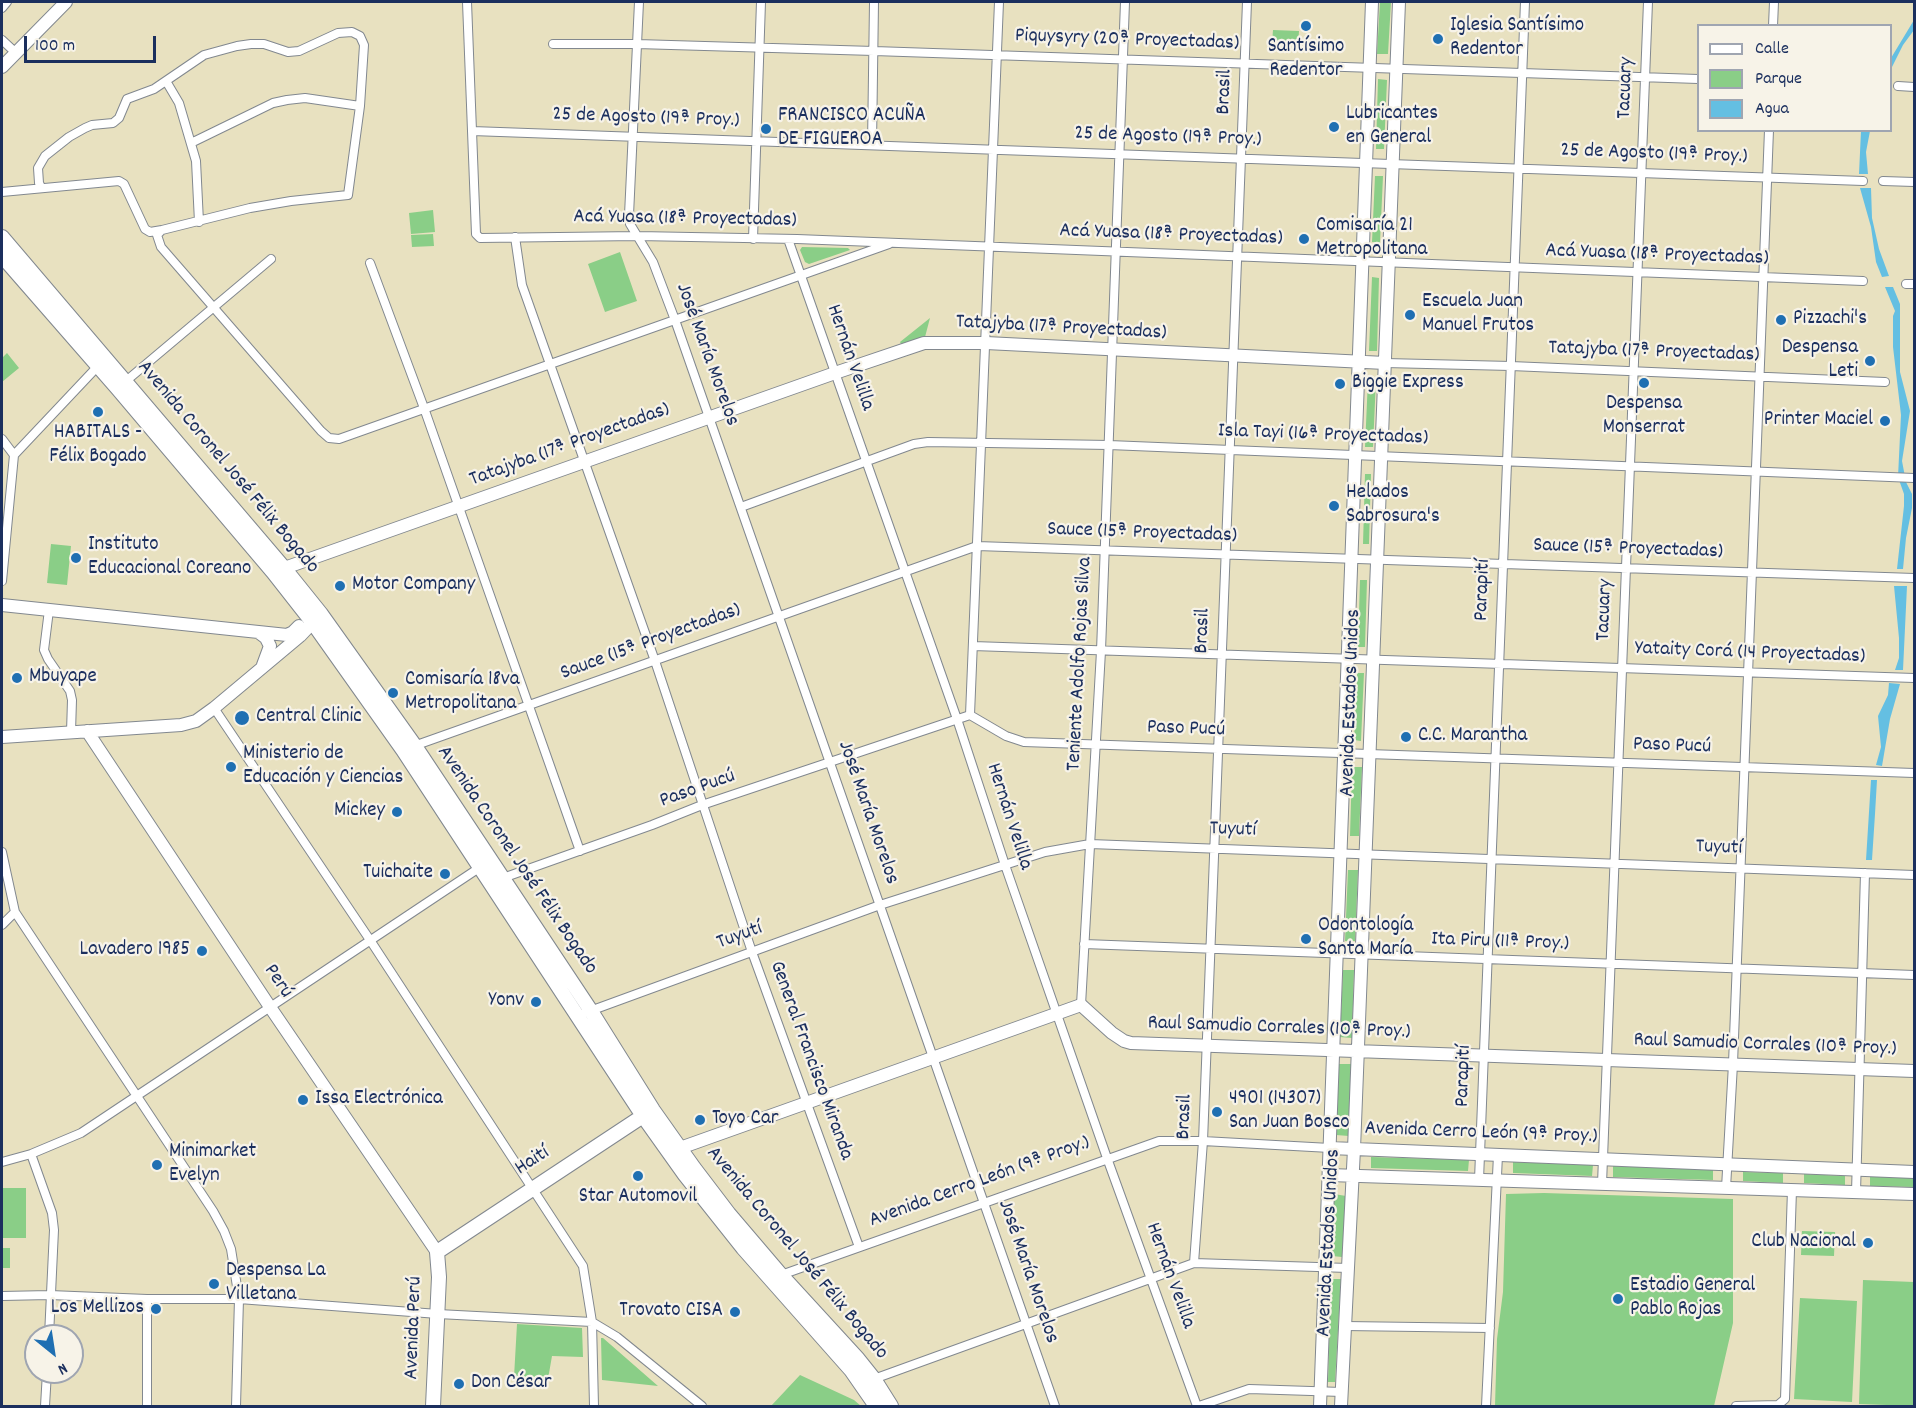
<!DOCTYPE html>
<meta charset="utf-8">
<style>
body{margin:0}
#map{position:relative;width:1916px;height:1408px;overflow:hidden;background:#e8e1c0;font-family:Dekko,sans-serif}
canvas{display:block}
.frame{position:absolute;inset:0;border:3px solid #1b2f5e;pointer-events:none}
.legend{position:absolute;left:1697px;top:24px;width:195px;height:108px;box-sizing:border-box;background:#f7f3e8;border:2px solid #9fa5b1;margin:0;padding:8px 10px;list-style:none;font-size:18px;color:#1b2f5e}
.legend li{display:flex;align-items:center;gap:12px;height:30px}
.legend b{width:30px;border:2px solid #9fa5b1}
.north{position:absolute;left:24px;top:1324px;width:60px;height:60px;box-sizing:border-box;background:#f7f3e8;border:2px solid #9fa5b1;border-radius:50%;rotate:150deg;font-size:16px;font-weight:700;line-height:24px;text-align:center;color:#1b2f5e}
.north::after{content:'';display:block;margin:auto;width:21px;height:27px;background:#1f6fb2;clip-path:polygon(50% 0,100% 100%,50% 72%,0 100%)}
.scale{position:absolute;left:24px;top:36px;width:132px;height:27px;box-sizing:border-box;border:3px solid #1b2f5e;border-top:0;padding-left:8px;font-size:18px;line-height:21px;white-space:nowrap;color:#1b2f5e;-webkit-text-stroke:4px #f7f3e8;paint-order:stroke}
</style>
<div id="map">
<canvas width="1916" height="1408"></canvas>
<div class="frame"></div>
<ul class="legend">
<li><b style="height:8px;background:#fff"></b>Calle</li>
<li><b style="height:16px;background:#8ace87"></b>Parque</li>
<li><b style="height:16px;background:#64bfe2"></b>Agua</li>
</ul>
<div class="north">N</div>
<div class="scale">100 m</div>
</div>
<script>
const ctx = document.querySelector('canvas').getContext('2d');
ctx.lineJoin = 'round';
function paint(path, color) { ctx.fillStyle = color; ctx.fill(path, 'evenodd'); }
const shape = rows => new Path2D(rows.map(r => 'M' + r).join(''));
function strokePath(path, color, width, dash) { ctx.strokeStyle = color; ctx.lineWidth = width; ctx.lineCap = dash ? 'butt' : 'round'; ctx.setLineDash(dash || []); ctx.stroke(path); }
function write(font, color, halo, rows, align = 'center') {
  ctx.font = font + ' Dekko,sans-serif'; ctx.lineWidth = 4.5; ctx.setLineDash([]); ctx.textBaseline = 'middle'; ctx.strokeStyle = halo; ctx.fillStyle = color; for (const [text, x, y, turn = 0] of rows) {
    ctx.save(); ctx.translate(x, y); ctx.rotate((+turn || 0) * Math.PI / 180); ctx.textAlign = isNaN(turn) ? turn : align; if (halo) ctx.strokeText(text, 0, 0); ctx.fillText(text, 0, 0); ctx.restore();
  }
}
paint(shape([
 [1380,2,1391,2,1388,54,1377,54],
 [1273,30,1299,31,1298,45,1272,43],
 [1378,79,1387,80,1384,149,1376,149],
 [1375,176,1383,176,1380,243,1372,242],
 [433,210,435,232,411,234,409,213],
 [433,234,434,246,412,247,411,235],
 [802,247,848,248,850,250,809,264,805,262,800,250],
 [620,252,637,301,605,312,588,264],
 [1372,277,1379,278,1377,351,1369,351],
 [930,318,925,337,901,344,900,342],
 [7,353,19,368,2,382,2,358],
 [1368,379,1376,379,1373,447,1365,447],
 [1365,474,1371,474,1369,544,1363,544],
 [51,544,71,546,67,585,47,583],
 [1360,580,1367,580,1365,647,1358,647],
 [1357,673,1364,673,1361,741,1354,740],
 [1352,767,1362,767,1359,836,1350,836],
 [1348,870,1358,870,1355,941,1345,941],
 [1343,970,1354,970,1352,1038,1340,1037],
 [1339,1064,1351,1064,1349,1136,1336,1135],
 [1371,1157,1469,1160,1468,1171,1371,1168],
 [1513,1162,1593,1165,1592,1176,1513,1173],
 [1613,1166,1713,1170,1713,1180,1613,1177],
 [1743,1172,1783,1173,1783,1183,1743,1181],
 [1804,1174,1845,1176,1845,1185,1804,1183],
 [1870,1176,1914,1178,1914,1187,1870,1186],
 [2,1188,26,1188,26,1238,2,1238],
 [1544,1193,1733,1199,1733,1323,1714,1406,1495,1406,1497,1339,1503,1292,1506,1194],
 [1334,1194,1346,1196,1342,1257,1332,1256],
 [1802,1231,1835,1232,1834,1256,1801,1255],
 [2,1248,10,1248,10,1268,2,1268],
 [1331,1279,1341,1279,1335,1382,1328,1382],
 [1863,1280,1914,1282,1914,1406,1859,1404],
 [1800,1298,1857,1301,1852,1402,1794,1399],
 [517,1324,582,1328,583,1357,552,1356,548,1379,514,1377],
 [601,1338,603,1338,658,1386,602,1380],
 [800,1375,854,1400,861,1406,771,1406]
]), '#8ace87');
paint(shape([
 [1914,20,1914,30,1903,45,1891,69,1891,58],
 [1861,131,1870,131,1866,152,1868,174,1859,174],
 [1860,188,1871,188,1872,218,1879,249,1889,276,1882,277,1876,262,1871,227],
 [1885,287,1893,287,1900,304,1900,372,1910,411,1902,461,1906,482,1912,494,1912,508,1906,538,1903,569,1897,569,1904,506,1904,494,1898,477,1901,415,1893,347,1893,316,1895,311],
 [1894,586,1907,586,1903,670,1895,670,1899,658,1899,638],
 [1889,683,1900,684,1890,719,1882,766,1876,765,1881,747,1878,716,1888,695],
 [1871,780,1877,780,1875,814,1872,860,1866,860]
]), '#64bfe2');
const street = shape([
 [467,2,476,234,480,238,638,236,797,239,1863,281],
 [639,2,629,215,630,224,653,262,675,320,1055,1406],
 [2,8,7,2],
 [1773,26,1774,2],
 [2,40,16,53],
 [553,44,637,44,874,51,1698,79],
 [166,81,179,103,196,161,199,222],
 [1898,86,1914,87],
 [472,131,1863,181],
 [191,143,273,103,287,100,305,98,360,106],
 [872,145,874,2],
 [1883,181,1914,182],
 [41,187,39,183,38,168,45,156,69,137,85,128,92,125,113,123,119,118,127,99,154,89,204,55,237,46,251,44,264,44,288,52,299,51,338,33,352,32,360,36,364,45,360,106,348,195,291,201,250,208,162,230,157,235,161,247,321,431,329,438,339,439,889,244],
 [2,192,119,181,124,184,145,229,150,232,162,230],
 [515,237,522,285,655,661,752,952,859,1247],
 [753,239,761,2],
 [788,239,957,719,1005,865,1107,1158,1197,1406],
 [370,263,424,408,580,851],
 [1906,284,1914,284],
 [1385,363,1511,366,1885,382],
 [126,381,271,259],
 [2,439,14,455],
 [741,507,914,444,928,442,1109,445,1914,478],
 [2,581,14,455,98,366],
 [49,610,44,650,48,659,70,691,72,700,71,732],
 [973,646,1914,678],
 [214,708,370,940,583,1266,592,1322,594,1406],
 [970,715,999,2],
 [411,747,977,546,1914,578],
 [2,852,15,912,213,1211,224,1231,231,1249,239,1299,236,1406],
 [500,879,652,825,702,805,970,715,1006,736,1024,742,1914,773],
 [2,925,15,912],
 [1084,944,1914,975],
 [1081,1005,1101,651,1125,2],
 [579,1015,880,905,1045,852,1090,844,1914,875],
 [31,1154,52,1213,54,1230,49,1336],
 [2,1162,31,1154,81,1133,482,866],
 [1479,1180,1525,2],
 [1602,1184,1648,2],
 [1726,1188,1733,1064,1769,130],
 [1856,1192,1865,873],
 [1194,1263,1203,1141,1247,2],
 [781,1275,1159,1141,1203,1141,1330,1148],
 [2,1296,50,1295,147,1299,239,1299,438,1314,592,1322,617,1337,702,1406],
 [1345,1326,1490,1328],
 [871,1380,1194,1263,1348,1268],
 [45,1406,47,1372],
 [147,1406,147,1299],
 [1199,1406,1249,1389,1342,1392],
 [1486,1406,1498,1155],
 [1736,1406,1778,1405,1785,1399,1792,1190]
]);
const secondary = shape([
 [2,67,66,2],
 [276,571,835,373,924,343,986,343,1385,363],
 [2,605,287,635,293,632,299,626],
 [258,632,266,638,270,646,263,665],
 [87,731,270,1007,437,1252],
 [2,737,181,725,196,721,214,708,300,636,318,617],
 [680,1148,1081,1005,1112,1033,1124,1041,1131,1043,1914,1071],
 [1330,1148,1914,1172],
 [1329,1175,1914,1194],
 [1320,1406,1372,2],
 [1341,1406,1354,1149,1399,2]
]);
const primary = shape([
 [2,237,284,568,321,614,415,746,591,1011,653,1110,694,1168,729,1214,781,1275,858,1359,874,1379,891,1406],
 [2,256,118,389,273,572,313,623,403,750,643,1116,685,1175,743,1248,851,1370,876,1406],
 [433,1406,439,1277,437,1252,649,1112]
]);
strokePath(street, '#82888f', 10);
strokePath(secondary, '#82888f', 14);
strokePath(primary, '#82888f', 16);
strokePath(street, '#fff', 8);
strokePath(secondary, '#fff', 12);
strokePath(primary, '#fff', 14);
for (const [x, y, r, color] of [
 [1306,26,6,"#1f6fb2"],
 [1438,39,6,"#1f6fb2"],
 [1334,127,6,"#1f6fb2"],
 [766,129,6,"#1f6fb2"],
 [1304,239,6,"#1f6fb2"],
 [1410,315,6,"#1f6fb2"],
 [1781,320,6,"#1f6fb2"],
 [1870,361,6,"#1f6fb2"],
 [1644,383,6,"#1f6fb2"],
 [1340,384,6,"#1f6fb2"],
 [98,412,6,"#1f6fb2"],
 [1885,421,6,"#1f6fb2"],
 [1334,506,6,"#1f6fb2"],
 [76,558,6,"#1f6fb2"],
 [340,586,6,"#1f6fb2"],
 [17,678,6,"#1f6fb2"],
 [393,693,6,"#1f6fb2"],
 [242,718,8,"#1f6fb2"],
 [1406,737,6,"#1f6fb2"],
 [231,767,6,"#1f6fb2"],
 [397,812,6,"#1f6fb2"],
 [445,874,6,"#1f6fb2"],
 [1306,939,6,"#1f6fb2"],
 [202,951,6,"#1f6fb2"],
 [536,1002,6,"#1f6fb2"],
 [303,1100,6,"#1f6fb2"],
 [1217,1112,6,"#1f6fb2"],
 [700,1120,6,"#1f6fb2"],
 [157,1165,6,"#1f6fb2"],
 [638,1176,6,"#1f6fb2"],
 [1868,1243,6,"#1f6fb2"],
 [214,1284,6,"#1f6fb2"],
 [1618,1299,6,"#1f6fb2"],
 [156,1309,6,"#1f6fb2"],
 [735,1312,6,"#1f6fb2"],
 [459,1384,6,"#1f6fb2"]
]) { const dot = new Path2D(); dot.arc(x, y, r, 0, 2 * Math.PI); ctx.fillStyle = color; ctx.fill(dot); strokePath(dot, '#f7f3e8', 2); }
write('21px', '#1b2f5e', '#f7f3e8', [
 ["Iglesia Santísimo",1450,27],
 ["Redentor",1450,51],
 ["Santísimo",1306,48,"center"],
 ["Redentor",1306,72,"center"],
 ["Lubricantes",1346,115],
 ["en General",1346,139],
 ["FRANCISCO ACUÑA",778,117],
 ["DE FIGUEROA",778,141],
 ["Comisaría 21",1316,227],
 ["Metropolitana",1316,251],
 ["Escuela Juan",1422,303],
 ["Manuel Frutos",1422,327],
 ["Pizzachi's",1793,320],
 ["Despensa",1858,349,"right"],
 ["Leti",1858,373,"right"],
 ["Biggie Express",1352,384],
 ["Despensa",1644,405,"center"],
 ["Monserrat",1644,429,"center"],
 ["Printer Maciel",1873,421,"right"],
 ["HABITALS -",98,434,"center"],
 ["Félix Bogado",98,458,"center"],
 ["Helados",1346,494],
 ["Sabrosura's",1346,518],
 ["Instituto",88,546],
 ["Educacional Coreano",88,570],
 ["Motor Company",352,586],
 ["Mbuyape",29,678],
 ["Comisaría 18va",405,681],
 ["Metropolitana",405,705],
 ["Central Clinic",256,718],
 ["C.C. Marantha",1418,737],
 ["Ministerio de",243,755],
 ["Educación y Ciencias",243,779],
 ["Mickey",385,812,"right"],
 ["Tuichaite",433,874,"right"],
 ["Odontología",1318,927],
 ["Santa María",1318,951],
 ["Lavadero 1985",190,951,"right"],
 ["Yonv",524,1002,"right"],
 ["Issa Electrónica",315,1100],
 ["4901 (14307)",1229,1100],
 ["San Juan Bosco",1229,1124],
 ["Toyo Car",712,1120],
 ["Minimarket",169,1153],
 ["Evelyn",169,1177],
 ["Star Automovil",638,1198,"center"],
 ["Club Nacional",1856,1243,"right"],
 ["Despensa La",226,1272],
 ["Villetana",226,1296],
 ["Estadio General",1630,1287],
 ["Pablo Rojas",1630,1311],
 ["Los Mellizos",144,1309,"right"],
 ["Trovato CISA",723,1312,"right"],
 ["Don César",471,1384]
], 'left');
write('21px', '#1b2f5e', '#f7f3e8', [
 ["Piquysyry (20ª Proyectadas)",1127,41,2],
 ["Tacuary",1627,88,-88],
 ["Brasil",1226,92,-88],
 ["25 de Agosto (19ª Proy.)",646,119,2],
 ["25 de Agosto (19ª Proy.)",1168,138,2],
 ["25 de Agosto (19ª Proy.)",1654,155,2],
 ["Acá Yuasa (18ª Proyectadas)",685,220,1],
 ["Acá Yuasa (18ª Proyectadas)",1171,236,2],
 ["Acá Yuasa (18ª Proyectadas)",1657,256,2],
 ["Tatajyba (17ª Proyectadas)",1061,329,3],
 ["Tatajyba (17ª Proyectadas)",1654,353,2],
 ["José María Morelos",706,355,70],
 ["Hernán Velilla",849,358,71],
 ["Isla Tayi (16ª Proyectadas)",1323,436,2],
 ["Tatajyba (17ª Proyectadas)",570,446,-20],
 ["Avenida Coronel José Félix Bogado",227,468,50],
 ["Sauce (15ª Proyectadas)",1142,534,2],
 ["Sauce (15ª Proyectadas)",1628,550,2],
 ["Parapití",1484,590,-88],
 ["Tacuary",1606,610,-88],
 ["Brasil",1204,631,-88],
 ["Sauce (15ª Proyectadas)",651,643,-20],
 ["Yataity Corá (14 Proyectadas)",1750,654,2],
 ["Teniente Adolfo Rojas Silva",1081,664,-87],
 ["Avenida Estados Unidos",1352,703,-88],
 ["Paso Pucú",1186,730,2],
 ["Paso Pucú",1672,747,2],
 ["Paso Pucú",698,790,-20],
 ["José María Morelos",867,813,71],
 ["Hernán Velilla",1008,817,72],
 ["Tuyutí",1233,831,2],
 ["Tuyutí",1719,849,2],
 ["Avenida Coronel José Félix Bogado",516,861,56],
 ["Tuyutí",740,937,-20],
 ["Ita Piru (11ª Proy.)",1500,943,2],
 ["Perú",277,982,56],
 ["Raul Samudio Corrales (10ª Proy.)",1279,1029,2],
 ["Raul Samudio Corrales (10ª Proy.)",1765,1046,2],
 ["General Francisco Miranda",810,1061,70],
 ["Parapití",1465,1076,-88],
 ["Brasil",1186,1117,-88],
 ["Avenida Cerro León (9ª Proy.)",1481,1134,2],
 ["Haití",533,1162,-33],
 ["Avenida Cerro León (9ª Proy.)",980,1183,-20],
 ["Avenida Estados Unidos",1330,1243,-87],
 ["Avenida Coronel José Félix Bogado",796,1254,50],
 ["José María Morelos",1027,1272,71],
 ["Hernán Velilla",1169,1276,70],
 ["Avenida Perú",415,1328,-88]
]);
</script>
